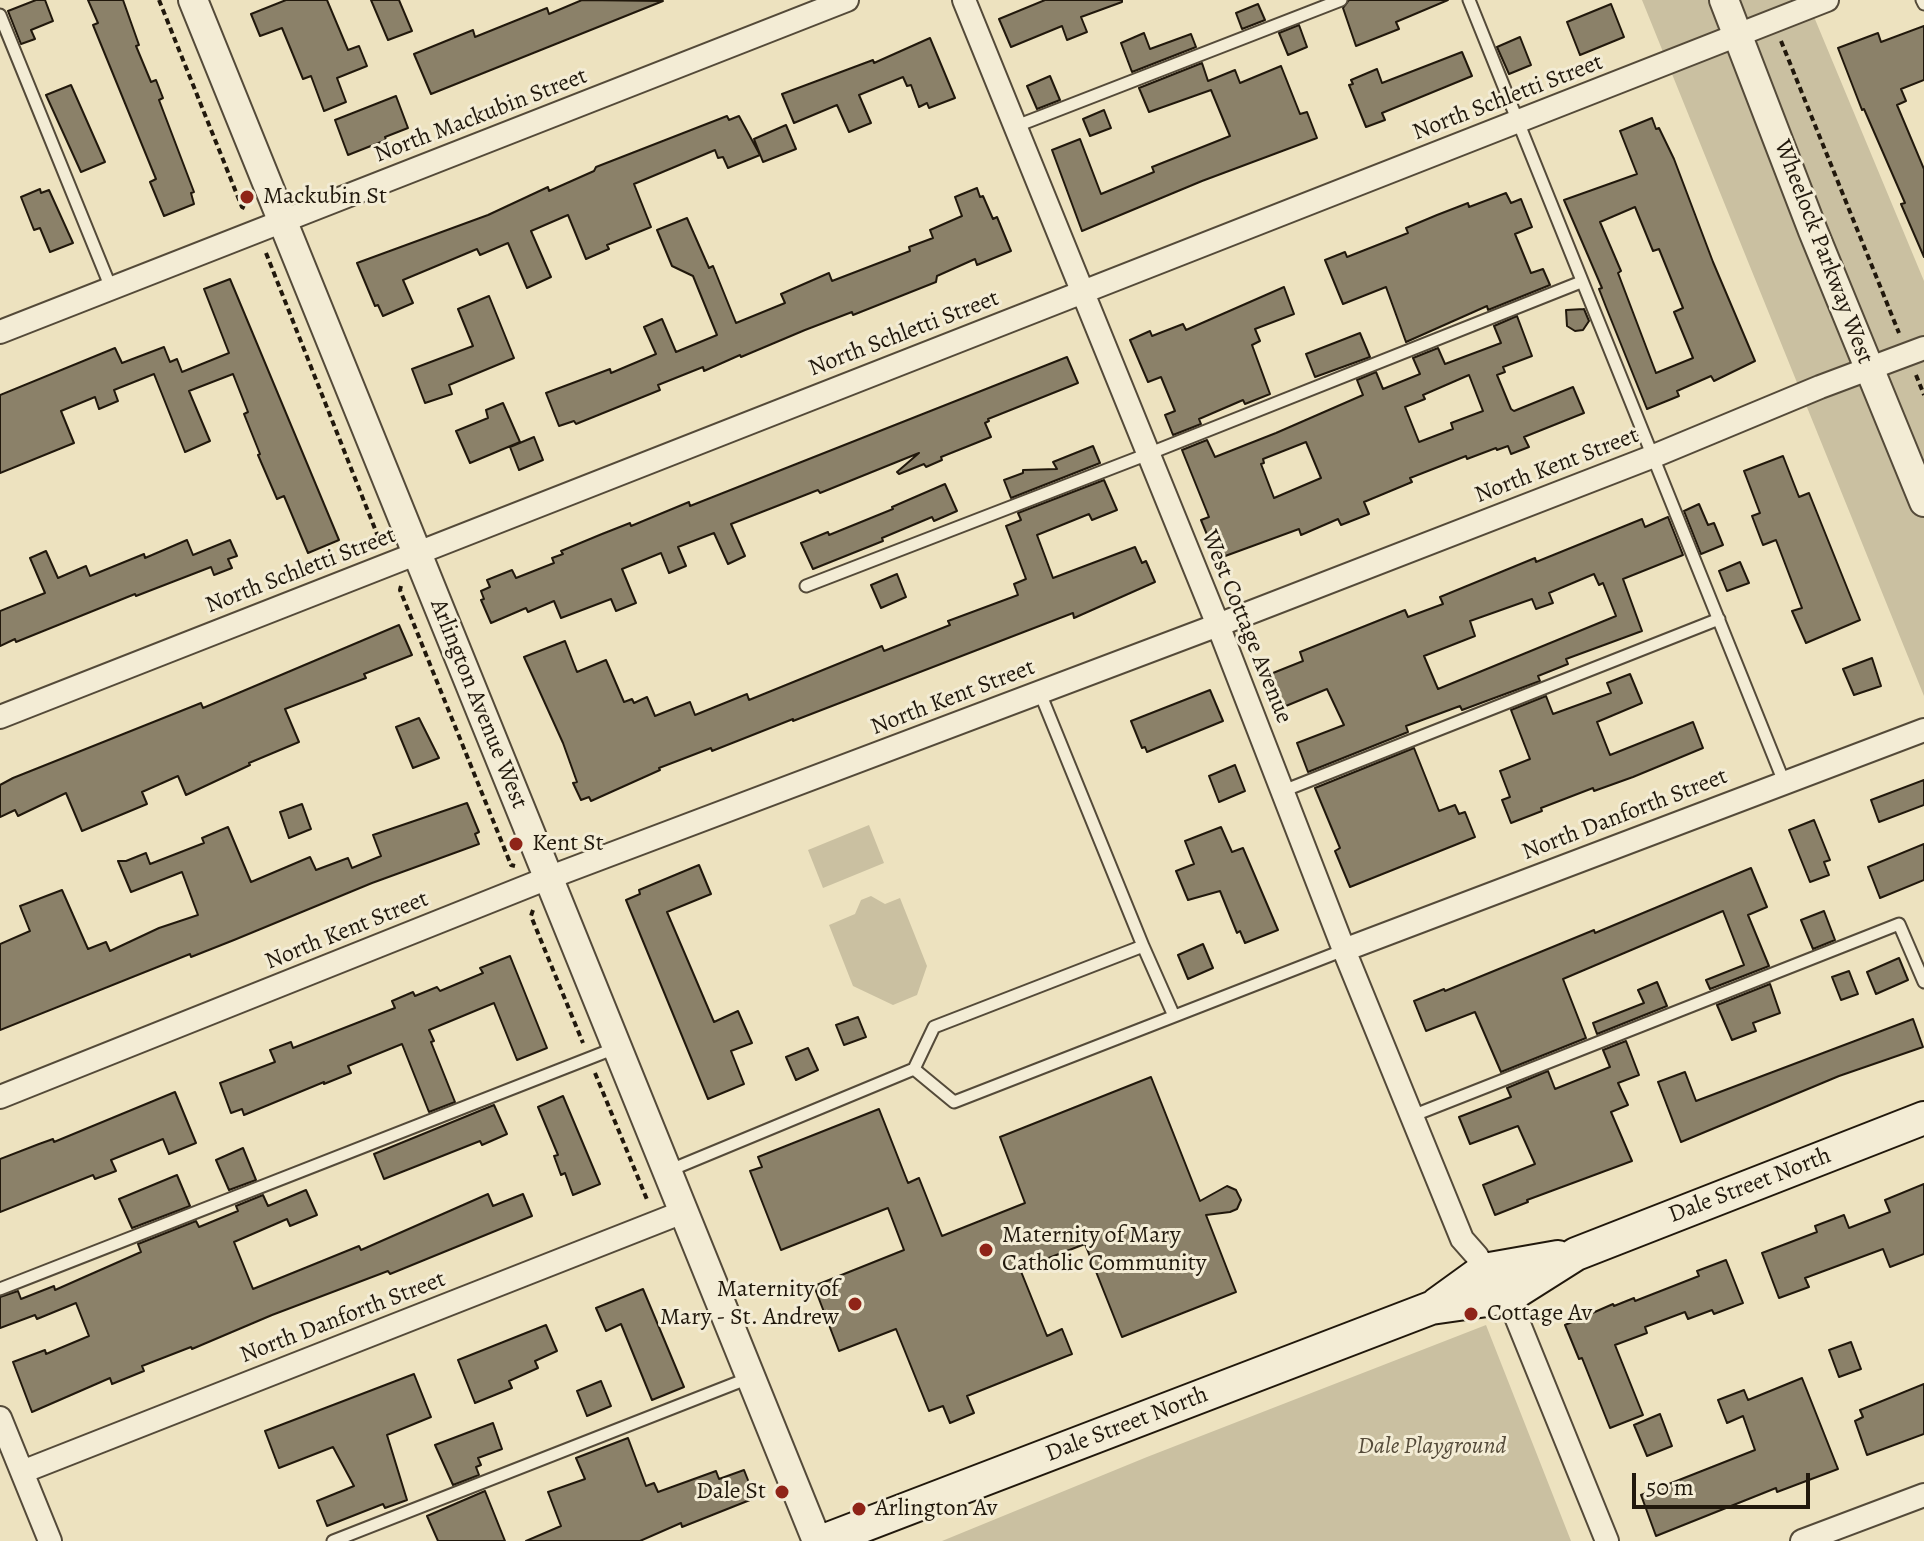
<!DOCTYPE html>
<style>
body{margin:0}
#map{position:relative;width:1924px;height:1541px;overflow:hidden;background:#ede2bf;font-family:Alegreya,serif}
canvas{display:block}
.scale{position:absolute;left:1632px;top:1473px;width:178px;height:36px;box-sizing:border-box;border:4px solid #21180c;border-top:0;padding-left:10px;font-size:24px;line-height:28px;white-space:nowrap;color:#21180c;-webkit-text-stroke:6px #f3ecd5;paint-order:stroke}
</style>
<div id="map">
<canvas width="1924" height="1541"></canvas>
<div class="scale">50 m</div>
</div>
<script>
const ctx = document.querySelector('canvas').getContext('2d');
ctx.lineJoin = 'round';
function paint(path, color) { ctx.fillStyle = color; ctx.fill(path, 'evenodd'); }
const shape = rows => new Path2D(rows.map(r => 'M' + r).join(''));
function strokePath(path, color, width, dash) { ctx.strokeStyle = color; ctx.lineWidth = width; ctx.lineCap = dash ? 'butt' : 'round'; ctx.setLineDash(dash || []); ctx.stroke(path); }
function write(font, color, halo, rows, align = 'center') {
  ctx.font = font + ' Alegreya,serif'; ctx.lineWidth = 6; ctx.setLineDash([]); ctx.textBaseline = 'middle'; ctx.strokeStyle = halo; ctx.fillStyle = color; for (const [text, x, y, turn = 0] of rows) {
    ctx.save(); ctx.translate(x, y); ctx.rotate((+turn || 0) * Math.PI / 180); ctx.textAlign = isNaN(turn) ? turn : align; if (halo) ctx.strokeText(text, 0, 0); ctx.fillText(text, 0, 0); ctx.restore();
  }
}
paint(shape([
 [1642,0,1807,0,1924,281,1924,696],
 [869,825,884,863,823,888,808,850],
 [871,896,885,904,900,898,927,966,917,995,893,1005,853,986,829,925,855,914,861,900],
 [1486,1325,1571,1541,942,1541,1147,1457]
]), '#cac0a1');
const building = shape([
 [36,0,45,0,53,21,31,30,35,39,21,44,8,11,36,0],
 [88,0,123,0,139,45,136,46,151,82,156,80,163,98,159,100,194,192,191,193,194,204,164,216,150,182,156,179,93,25,98,23,88,0],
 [286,0,327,0,348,50,359,46,367,66,337,78,346,102,324,111,311,76,303,79,282,28,260,36,251,14,286,0],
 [371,0,399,0,412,31,388,40,371,0],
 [582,0,663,1,431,94,414,54,473,30,475,37,547,8,549,14,582,0],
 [1045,0,1122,0,1122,2,1081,17,1087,32,1067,40,1062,26,1011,47,999,19,1045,0],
 [1349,0,1448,0,1396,22,1399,29,1356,46,1343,8,1349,0],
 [1258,4,1265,20,1242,29,1236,13,1258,4],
 [1611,4,1624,37,1580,55,1567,22,1611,4],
 [1299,25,1307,47,1288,55,1279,33,1299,25],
 [1924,26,1924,80,1901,89,1906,101,1897,105,1924,169,1924,257,1901,204,1905,203,1864,109,1862,110,1838,48,1878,33,1881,42,1924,26],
 [1144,33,1150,49,1191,34,1196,47,1132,72,1121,43,1144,33],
 [1520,37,1531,65,1509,74,1497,47,1520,37],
 [930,38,955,98,929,108,927,103,919,107,911,85,907,86,903,77,859,95,871,123,849,132,837,105,794,123,782,94,873,60,874,63,930,38],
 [1462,52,1472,76,1382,113,1385,120,1366,127,1349,85,1353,84,1351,80,1377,69,1382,83,1462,52],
 [1202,63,1208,81,1235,70,1240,83,1281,66,1300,114,1307,112,1317,138,1202,181,1082,231,1052,150,1080,139,1101,194,1154,172,1152,167,1230,136,1211,90,1149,112,1139,88,1202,63],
 [1050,76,1060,100,1037,109,1027,86,1050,76],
 [71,85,105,162,81,172,46,95,71,85],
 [396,96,408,128,385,137,386,140,348,155,335,120,396,96],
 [1104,110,1111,128,1090,136,1083,119,1104,110],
 [727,116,729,120,739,116,760,155,728,168,723,157,718,158,715,150,634,184,651,227,607,245,609,249,586,259,568,215,531,231,551,277,527,288,508,243,480,255,477,249,403,280,413,303,383,316,378,305,375,306,357,263,488,215,548,187,549,191,594,171,596,167,727,116],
 [1652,118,1656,129,1659,128,1674,159,1713,262,1755,361,1714,381,1711,376,1677,391,1679,396,1647,409,1606,307,1599,289,1602,288,1564,200,1637,174,1620,131,1652,118],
 [1635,207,1653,251,1659,249,1683,308,1674,312,1693,358,1656,373,1618,273,1621,271,1600,222,1635,207],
 [786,125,796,149,763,162,754,139,786,125],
 [977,188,980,197,983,196,993,219,997,217,1011,251,977,265,975,259,937,276,936,282,853,315,852,312,805,330,741,357,740,355,704,371,703,367,658,385,660,390,576,424,574,421,559,426,546,393,610,369,611,373,656,354,644,327,662,319,676,352,717,335,693,276,672,266,657,230,687,218,709,268,713,266,736,323,785,303,781,294,829,273,832,281,910,251,909,247,933,238,930,230,962,216,955,197,977,188],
 [40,189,41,193,49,190,73,243,50,252,40,228,34,230,21,197,40,189],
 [1506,193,1511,203,1521,199,1532,227,1515,234,1531,273,1543,269,1550,285,1488,310,1487,306,1406,342,1386,287,1343,304,1325,260,1345,252,1347,257,1408,233,1406,228,1437,215,1468,203,1469,207,1506,193],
 [230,279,339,540,308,553,284,496,277,499,258,455,260,454,244,414,248,412,233,374,189,391,210,441,185,452,154,374,114,390,118,401,99,409,95,397,61,411,74,443,0,473,0,395,115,348,122,363,164,347,170,362,177,359,182,372,229,353,204,289,230,279],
 [1284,287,1294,314,1255,329,1260,341,1252,345,1270,394,1245,404,1243,400,1199,419,1201,424,1173,435,1165,415,1175,411,1161,377,1148,382,1130,340,1150,331,1152,336,1183,324,1186,330,1284,287],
 [489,296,514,358,449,385,452,394,425,403,412,369,473,346,458,309,489,296],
 [1584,309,1589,321,1583,330,1575,331,1567,326,1566,310,1584,309],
 [1517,316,1532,356,1503,367,1505,372,1497,375,1511,409,1514,411,1573,387,1584,413,1524,437,1529,447,1511,454,1508,446,1497,450,1496,448,1467,459,1466,456,1410,478,1412,482,1364,502,1369,514,1341,525,1338,519,1301,535,1299,529,1217,559,1201,520,1209,517,1182,450,1207,440,1215,457,1276,433,1363,395,1357,380,1376,372,1383,389,1420,374,1413,358,1438,348,1445,364,1501,343,1494,326,1517,316],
 [1469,375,1483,411,1451,423,1453,429,1419,442,1405,407,1425,399,1423,395,1469,375],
 [1306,442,1321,478,1274,498,1261,464,1264,463,1263,459,1306,442],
 [1360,333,1370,357,1315,377,1306,354,1360,333],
 [1067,357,1078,383,988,419,989,421,985,423,991,437,941,457,942,460,926,467,924,464,899,474,897,472,919,453,820,493,818,490,731,524,745,556,728,564,714,533,678,547,686,566,669,573,661,553,622,569,636,603,616,611,611,599,561,618,554,601,528,612,526,608,491,623,481,600,484,599,481,591,490,587,487,580,512,570,516,578,554,563,552,558,563,554,561,551,602,534,630,523,631,526,689,502,690,506,1067,357],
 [503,403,520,442,470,463,456,431,488,418,486,410,503,403],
 [534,437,543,460,519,470,510,447,534,437],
 [1093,446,1100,463,1011,498,1004,480,1023,473,1023,470,1057,469,1053,462,1093,446],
 [1783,456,1799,497,1809,493,1860,620,1806,643,1792,611,1802,608,1776,540,1763,545,1752,516,1760,513,1744,471,1783,456],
 [1104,480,1117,510,1092,520,1089,514,1037,535,1053,578,1135,547,1142,563,1146,561,1155,582,1074,618,1073,613,793,721,793,719,712,751,711,748,659,768,660,770,591,801,589,797,581,800,573,783,577,782,563,743,524,657,565,641,577,672,606,660,624,702,632,699,634,703,647,697,655,716,690,702,695,715,747,694,749,700,882,646,884,651,950,625,948,621,1018,595,1014,584,1026,579,1006,526,1021,520,1018,513,1104,480],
 [945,484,957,511,934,521,932,517,882,538,883,541,813,569,801,543,828,532,829,535,893,509,892,507,945,484],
 [1699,504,1708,525,1714,523,1723,545,1701,554,1684,511,1699,504],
 [1668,517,1683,555,1623,579,1642,631,1566,659,1568,664,1538,676,1540,681,1462,710,1460,706,1406,726,1408,732,1308,772,1297,743,1344,725,1327,689,1281,708,1268,675,1303,661,1300,652,1405,610,1408,617,1443,604,1440,597,1535,558,1536,562,1642,519,1645,527,1668,517],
 [1594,574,1599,585,1603,583,1616,616,1438,689,1424,656,1475,636,1470,621,1532,599,1536,609,1553,603,1549,593,1594,574],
 [187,540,193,555,230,540,237,556,228,559,232,568,214,575,211,567,136,596,135,594,16,642,15,639,0,646,0,611,45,593,30,558,46,551,58,578,86,566,90,576,144,554,145,558,187,540],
 [1740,562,1749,583,1727,591,1719,571,1740,562],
 [897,574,906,597,881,608,871,585,897,574],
 [399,625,412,655,364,674,366,678,285,709,299,742,249,763,250,765,186,795,178,776,142,792,147,804,82,831,66,793,18,816,15,810,0,817,0,785,13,778,201,703,203,708,399,625],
 [1872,658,1881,686,1854,695,1843,669,1872,658],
 [1630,674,1642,703,1597,722,1610,755,1693,722,1703,748,1633,777,1594,791,1593,788,1541,808,1542,811,1511,823,1502,800,1510,797,1500,771,1530,759,1511,710,1546,696,1553,714,1611,693,1607,683,1630,674],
 [1210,690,1223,721,1147,752,1145,747,1142,748,1131,721,1210,690],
 [419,718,439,758,413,768,396,727,419,718],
 [1414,748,1439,811,1455,805,1459,814,1465,812,1475,837,1350,887,1335,851,1340,848,1315,788,1414,748],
 [1235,765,1245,791,1219,802,1209,776,1235,765],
 [1924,780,1924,805,1879,822,1871,800,1924,780],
 [467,803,479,832,475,834,479,844,372,883,234,940,191,957,190,954,0,1030,0,944,30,931,20,906,62,890,88,949,106,942,110,951,159,928,198,915,182,872,131,892,118,861,126,861,146,853,150,864,204,843,202,838,228,827,251,882,310,857,316,870,348,858,352,868,381,856,373,835,467,803],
 [302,804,311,829,289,838,280,812,302,804],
 [1814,820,1830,860,1824,862,1829,875,1810,882,1789,830,1814,820],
 [1221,827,1232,852,1243,848,1278,930,1245,943,1240,931,1237,933,1220,891,1188,900,1176,871,1194,864,1185,841,1221,827],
 [1924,844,1924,880,1880,898,1868,867,1924,844],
 [699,865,711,894,667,912,714,1022,738,1011,752,1043,731,1051,744,1084,708,1099,626,900,640,894,639,890,699,865],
 [1751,868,1767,907,1748,915,1769,966,1710,989,1706,980,1744,965,1723,911,1563,979,1586,1038,1501,1072,1475,1012,1426,1031,1414,1001,1444,989,1445,991,1594,930,1595,933,1751,868],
 [1824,911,1835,940,1813,949,1801,920,1824,911],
 [1203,944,1213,968,1188,979,1178,955,1203,944],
 [510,956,547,1048,517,1060,494,1003,429,1030,434,1041,431,1042,455,1102,429,1112,402,1044,348,1066,351,1073,324,1084,324,1082,244,1115,242,1109,231,1113,220,1083,275,1062,270,1050,291,1042,293,1048,395,1008,392,1001,413,992,415,996,437,987,440,991,483,973,480,968,510,956],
 [1899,958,1908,980,1876,994,1867,972,1899,958],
 [1849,971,1858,994,1841,1000,1832,977,1849,971],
 [1657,982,1667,1006,1597,1034,1593,1023,1644,1003,1638,990,1657,982],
 [1770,984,1780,1013,1753,1023,1756,1031,1732,1040,1717,1005,1770,984],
 [858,1017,866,1037,844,1045,836,1025,858,1017],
 [1913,1019,1923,1047,1839,1076,1681,1142,1658,1082,1685,1072,1696,1101,1913,1019],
 [1626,1041,1639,1075,1618,1083,1628,1105,1611,1112,1632,1161,1527,1200,1528,1202,1495,1215,1483,1185,1535,1164,1518,1126,1470,1144,1459,1117,1511,1097,1507,1088,1548,1071,1555,1089,1610,1067,1603,1050,1626,1041],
 [808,1048,818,1070,796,1080,786,1057,808,1048],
 [1151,1077,1200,1201,1227,1186,1236,1190,1241,1200,1237,1209,1230,1212,1206,1215,1236,1292,1122,1337,1085,1244,1020,1269,1047,1336,1062,1329,1072,1354,967,1396,974,1413,950,1423,943,1406,929,1411,896,1329,839,1351,814,1286,904,1250,888,1208,781,1250,750,1171,762,1167,758,1157,879,1109,908,1183,919,1178,942,1236,1025,1203,1000,1137,1151,1077],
 [175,1092,196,1143,169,1154,163,1139,111,1160,116,1171,95,1179,93,1175,0,1212,0,1159,39,1144,53,1139,54,1142,175,1092],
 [563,1096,600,1184,573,1195,565,1173,561,1175,554,1156,558,1155,538,1107,563,1096],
 [494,1105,507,1134,482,1145,480,1141,384,1179,374,1154,494,1105],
 [243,1148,256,1180,229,1190,216,1160,243,1148],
 [177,1175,190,1206,132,1228,119,1199,177,1175],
 [1924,1184,1924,1254,1890,1267,1883,1249,1805,1278,1809,1287,1779,1298,1762,1253,1817,1232,1815,1226,1844,1215,1849,1228,1890,1212,1885,1200,1924,1184],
 [306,1190,317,1215,290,1226,287,1219,234,1242,253,1289,359,1246,361,1250,488,1194,493,1206,523,1194,532,1216,390,1274,388,1271,272,1315,192,1349,191,1347,142,1366,144,1371,112,1384,110,1378,32,1412,13,1362,45,1350,46,1354,89,1336,76,1303,37,1319,35,1315,0,1328,0,1297,18,1291,21,1299,54,1286,55,1290,141,1252,138,1244,196,1221,199,1227,238,1211,236,1206,263,1195,268,1206,306,1190],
 [1726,1260,1743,1303,1714,1314,1712,1310,1688,1319,1685,1312,1645,1327,1647,1333,1615,1345,1643,1415,1610,1428,1582,1358,1579,1359,1565,1325,1613,1304,1614,1306,1634,1298,1635,1301,1699,1276,1697,1271,1726,1260],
 [643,1289,684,1387,652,1400,621,1324,606,1331,596,1308,643,1289],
 [546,1325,557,1351,535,1361,538,1368,509,1381,512,1388,475,1403,458,1360,546,1325],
 [1851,1342,1861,1369,1839,1377,1829,1350,1851,1342],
 [414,1374,431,1417,387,1435,407,1500,385,1508,383,1504,327,1526,317,1501,354,1486,333,1447,279,1468,265,1431,414,1374],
 [1802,1378,1838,1469,1777,1492,1776,1488,1656,1536,1641,1495,1755,1450,1743,1416,1727,1423,1718,1400,1744,1390,1748,1400,1802,1378],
 [601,1381,611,1406,587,1416,577,1391,601,1381],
 [1924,1384,1924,1434,1867,1455,1855,1421,1863,1417,1860,1410,1924,1384],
 [1660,1414,1672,1446,1647,1456,1634,1425,1660,1414],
 [493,1423,502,1449,478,1458,481,1465,476,1467,479,1475,453,1485,435,1445,493,1423],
 [628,1438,646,1486,654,1483,658,1492,716,1471,719,1479,744,1470,755,1498,682,1527,681,1523,640,1541,526,1541,561,1526,548,1492,585,1479,576,1458,628,1438],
 [485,1491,505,1541,438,1541,427,1516,485,1491]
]);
paint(building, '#8b8169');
strokePath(building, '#21180c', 2);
const service = shape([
 [1469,0,1784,782],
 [1922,0,1924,4],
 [0,15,111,288],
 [1014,127,1341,0],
 [806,586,1148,454,1581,282],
 [1283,791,1719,619],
 [1143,946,1174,1016],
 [914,1069,954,1102,1344,950],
 [1412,1116,1899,924,1924,982],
 [668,1171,914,1069,934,1027,1143,946,1040,693],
 [0,1289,618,1047],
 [333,1541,749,1378]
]);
const minor = shape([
 [964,0,1218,625,1344,950,1462,1239,1477,1256,1484,1270],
 [0,332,847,0],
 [0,717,1827,0],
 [1344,950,1924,730],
 [0,1097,548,878,1218,625,1654,456,1820,387,1924,348],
 [1508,1297,1607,1541],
 [0,1418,50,1541],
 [22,1472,683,1212],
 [1802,1541,1924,1495]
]);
const tertiary = shape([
 [193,0,817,1541],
 [1724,0,1813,231,1924,502]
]);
const secondary = shape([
 [1437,1304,1484,1270,1558,1257],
 [823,1541,1431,1308,1508,1297,1576,1254,1924,1118]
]);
strokePath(service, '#544a39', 15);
strokePath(minor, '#544a39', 26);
strokePath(tertiary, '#544a39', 32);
strokePath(secondary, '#21180c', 36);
strokePath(shape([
 [159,0,242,207,246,209],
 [1781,41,1899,333],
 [266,253,377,534,383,538],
 [1916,375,1924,395],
 [401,586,400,590,511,865,515,866],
 [533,910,531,916,583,1043],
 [595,1073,648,1202]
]), '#21180c', 4, [6, 4]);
strokePath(service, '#f3ecd5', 11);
strokePath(minor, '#f3ecd5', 22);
strokePath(tertiary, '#f3ecd5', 28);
strokePath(secondary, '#f3ecd5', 32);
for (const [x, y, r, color] of [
 [247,197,8,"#8f2418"],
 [516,844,8,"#8f2418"],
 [986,1250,8,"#8f2418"],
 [855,1304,8,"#8f2418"],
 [1471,1314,8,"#8f2418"],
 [782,1492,8,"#8f2418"],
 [859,1509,8,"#8f2418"]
]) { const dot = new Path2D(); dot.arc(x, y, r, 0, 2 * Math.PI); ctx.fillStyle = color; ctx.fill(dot); strokePath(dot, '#f3ecd5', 3); }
write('24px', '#21180c', '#f3ecd5', [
 ["North Schletti Street",1508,98,-21],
 ["North Mackubin Street",481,116,-21],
 ["Wheelock Parkway West",1823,252,69],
 ["North Schletti Street",904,334,-21],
 ["North Kent Street",1557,466,-21],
 ["North Schletti Street",301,571,-21],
 ["West Cottage Avenue",1246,627,68],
 ["North Kent Street",953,698,-21],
 ["Arlington Avenue West",478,704,68],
 ["North Danforth Street",1625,815,-21],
 ["North Kent Street",347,931,-22],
 ["Dale Street North",1750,1186,-21],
 ["North Danforth Street",343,1318,-21],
 ["Dale Street North",1127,1425,-21]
]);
write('24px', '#21180c', '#f3ecd5', [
 ["Mackubin St",263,197],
 ["Kent St",532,844],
 ["Maternity of Mary",1002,1236],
 ["Catholic Community",1002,1264],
 ["Maternity of",839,1290,"right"],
 ["Mary - St. Andrew",839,1318,"right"],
 ["Cottage Av",1487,1314],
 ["Dale St",766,1492,"right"],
 ["Arlington Av",875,1509]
], 'left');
write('italic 24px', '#544a39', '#f3ecd5', [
 ["Dale Playground",1432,1447]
]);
</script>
